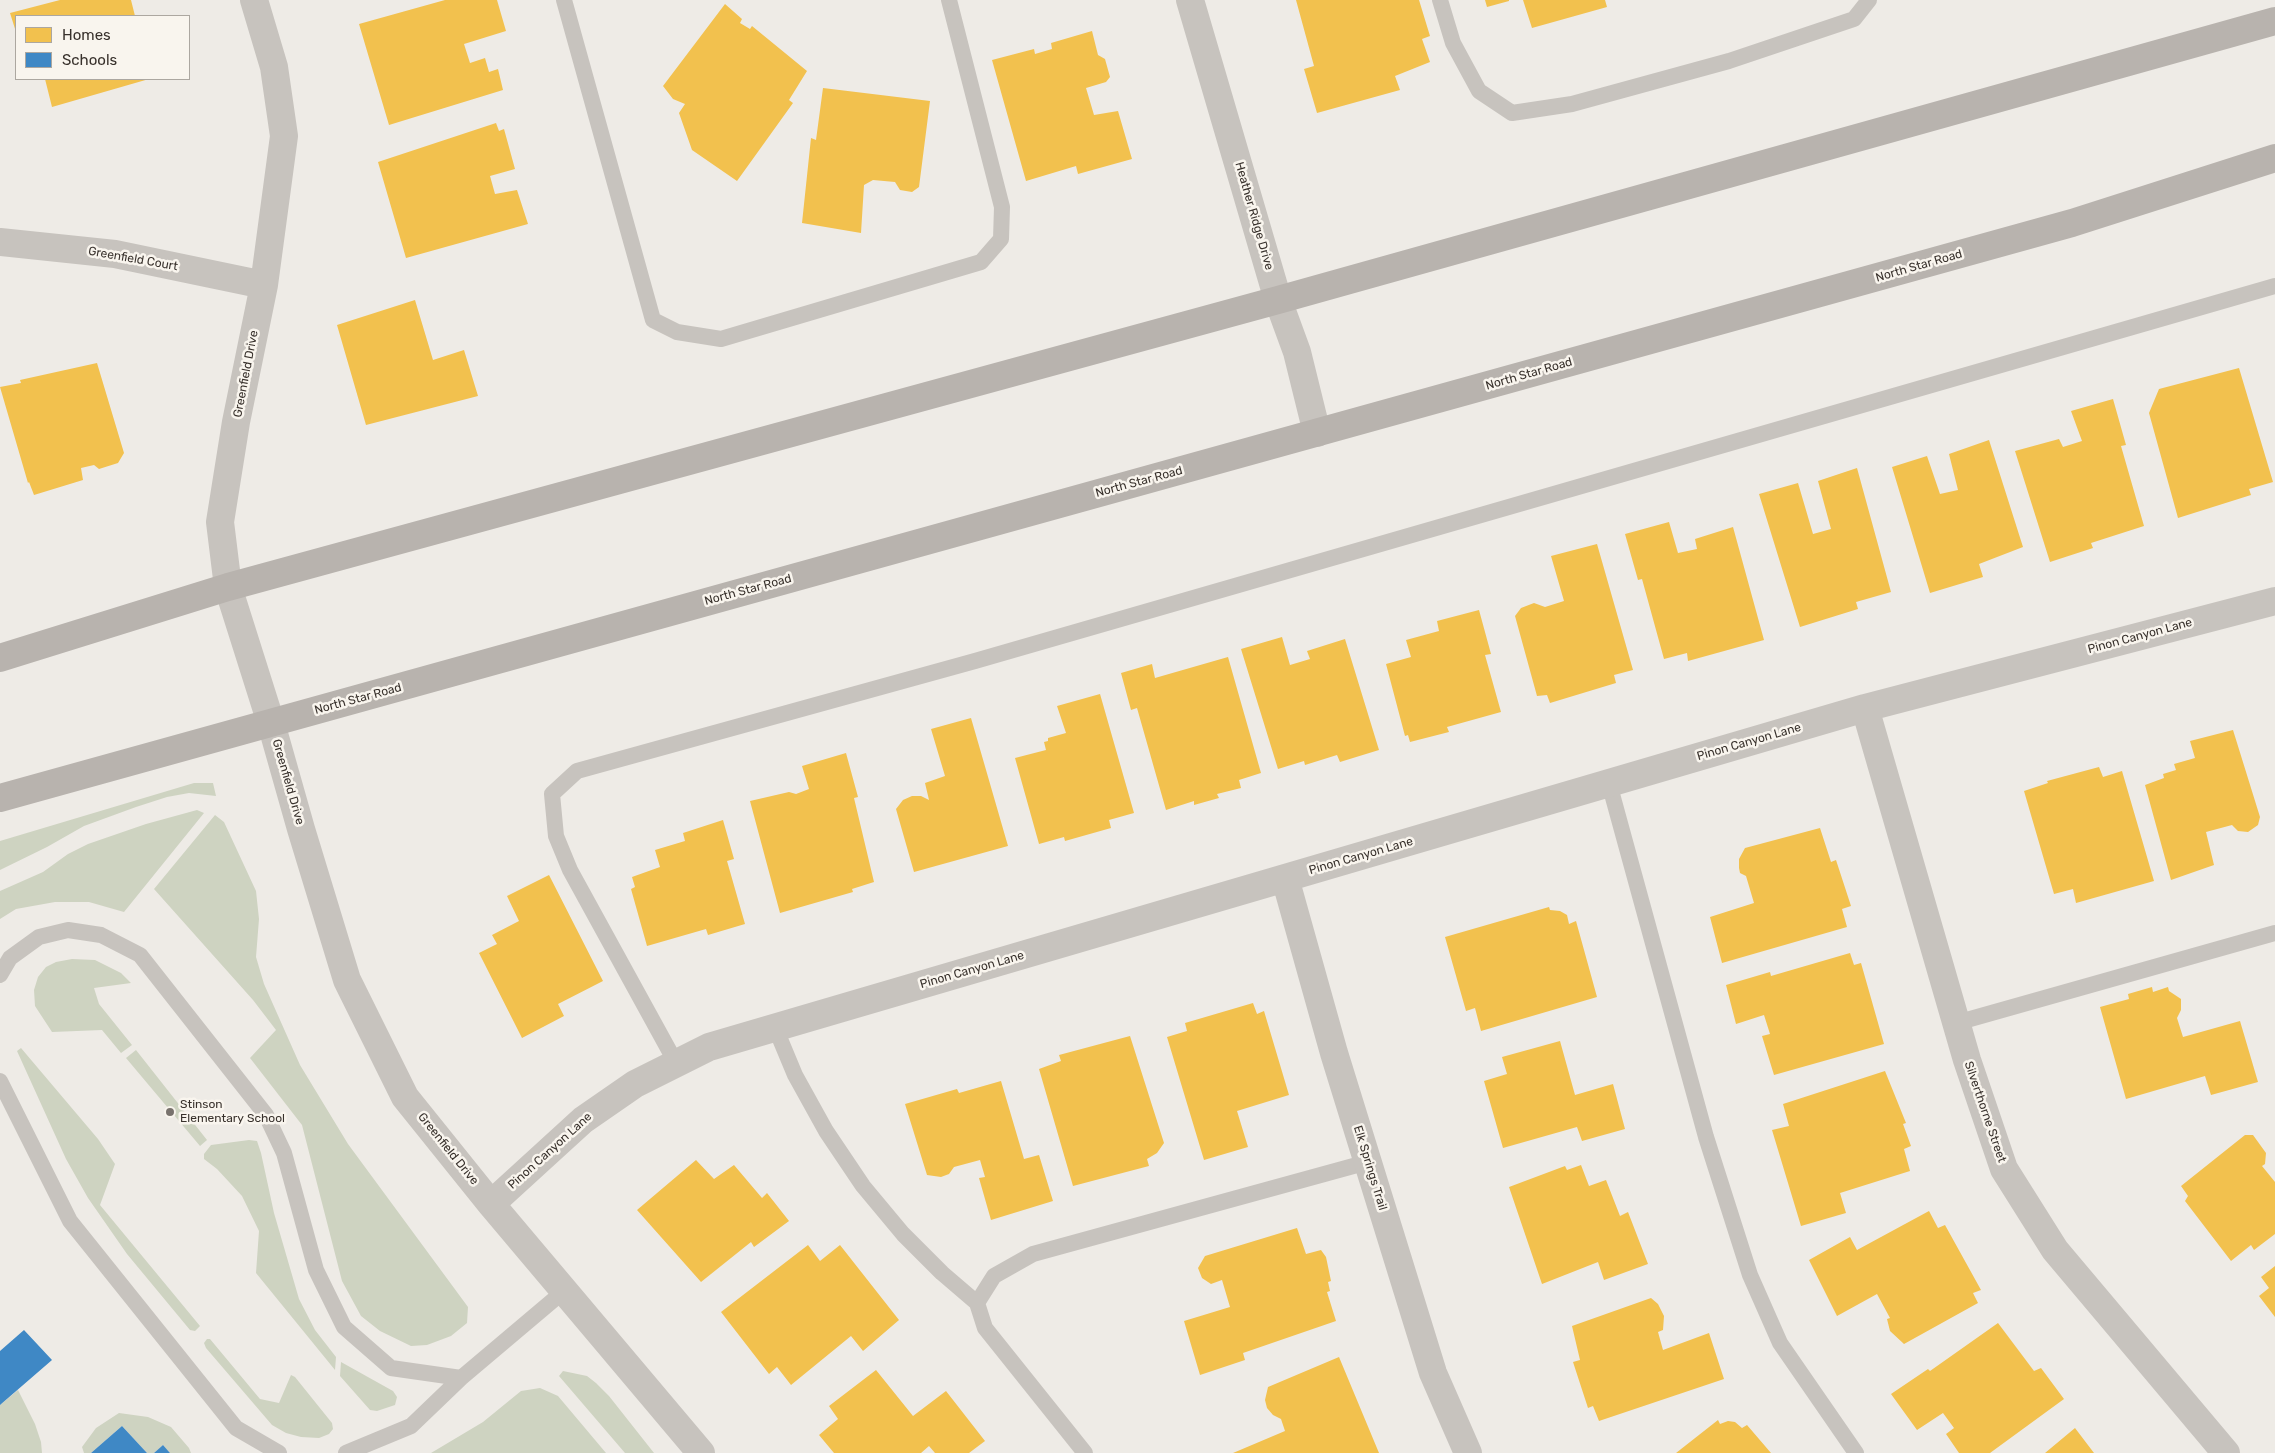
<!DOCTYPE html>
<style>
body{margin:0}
#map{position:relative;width:2275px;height:1453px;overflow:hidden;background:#eeebe6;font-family:Rubik,sans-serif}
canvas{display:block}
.legend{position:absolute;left:15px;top:15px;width:175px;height:65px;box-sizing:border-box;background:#f9f5ee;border:1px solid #aca7a0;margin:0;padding:6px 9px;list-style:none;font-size:15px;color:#38312c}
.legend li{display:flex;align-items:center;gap:10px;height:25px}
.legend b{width:25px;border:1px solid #aca7a0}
</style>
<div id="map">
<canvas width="2275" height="1453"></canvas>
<ul class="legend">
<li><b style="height:14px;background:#f2c14e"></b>Homes</li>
<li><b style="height:14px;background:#3f88c5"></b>Schools</li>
</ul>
</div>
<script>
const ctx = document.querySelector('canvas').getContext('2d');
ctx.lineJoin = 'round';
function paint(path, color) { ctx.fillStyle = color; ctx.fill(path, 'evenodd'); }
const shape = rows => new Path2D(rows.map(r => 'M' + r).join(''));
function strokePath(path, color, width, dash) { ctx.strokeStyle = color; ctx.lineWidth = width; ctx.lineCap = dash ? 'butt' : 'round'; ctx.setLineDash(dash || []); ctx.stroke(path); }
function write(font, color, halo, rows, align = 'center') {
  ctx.font = font + ' Rubik,sans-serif'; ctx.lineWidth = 5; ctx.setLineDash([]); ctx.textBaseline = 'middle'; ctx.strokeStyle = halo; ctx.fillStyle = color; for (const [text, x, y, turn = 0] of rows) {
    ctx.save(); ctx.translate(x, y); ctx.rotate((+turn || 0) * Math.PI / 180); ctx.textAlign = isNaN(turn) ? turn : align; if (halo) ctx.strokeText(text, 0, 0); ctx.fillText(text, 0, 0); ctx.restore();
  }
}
paint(shape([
 [194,783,213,783,216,796,189,793,167,797,136,807,84,826,47,847,0,870,0,841],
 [197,810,204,813,124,912,89,902,55,902,16,909,0,919,0,891,43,872,68,854,88,844,146,824],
 [215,815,224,822,256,891,259,919,256,957,264,984,300,1065,348,1144,468,1307,467,1323,451,1336,427,1345,411,1346,380,1331,361,1316,342,1281,302,1125,250,1058,276,1030,253,1000,154,889],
 [72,959,95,960,121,973,131,983,94,988,99,1004,132,1045,121,1053,102,1030,52,1032,35,1006,34,990,38,977,46,967,56,962],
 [21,1048,98,1139,115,1164,100,1205,200,1326,195,1331,190,1330,127,1254,88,1198,66,1159,17,1051],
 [136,1050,207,1140,200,1146,126,1058],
 [249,1140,257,1141,261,1153,274,1213,299,1299,315,1330,336,1357,335,1370,256,1273,259,1231,242,1196,217,1169,204,1159,204,1154,211,1145],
 [207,1339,210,1339,260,1399,279,1403,291,1375,295,1377,332,1423,333,1429,329,1434,319,1438,301,1437,286,1433,272,1425,206,1348,204,1343],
 [341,1362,393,1391,397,1397,395,1405,377,1411,370,1410,340,1376],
 [563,1371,587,1376,596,1383,609,1396,654,1453,625,1453,559,1376],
 [540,1388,558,1396,606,1453,431,1453,483,1422,521,1391],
 [18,1390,35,1424,41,1442,42,1453,0,1453,0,1405],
 [119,1413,148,1417,171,1427,189,1448,191,1453,170,1453,163,1445,154,1453,147,1453,122,1426,91,1453,84,1453,82,1447,96,1428]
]), '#ced3c1');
paint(shape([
 [60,0,131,0,135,16,16,16,16,32,10,13],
 [445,0,497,0,506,31,464,44,470,63,485,58,489,72,498,69,503,90,389,125,359,24],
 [1296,0,1419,0,1430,36,1422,39,1430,62,1395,76,1400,90,1317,113,1304,69,1314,66],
 [1485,0,1509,0,1509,1,1487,7],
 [1523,0,1605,0,1607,7,1532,28],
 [725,4,742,19,740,23,750,29,752,26,807,71,789,100,793,103,737,181,692,150,679,113,685,104,673,99,663,86],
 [1092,31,1098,55,1105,59,1110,77,1106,82,1086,88,1094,115,1118,111,1132,159,1078,174,1076,166,1026,181,992,60,1034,49,1035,54,1052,49,1051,43],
 [45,79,149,79,52,107],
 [823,88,930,101,919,187,912,192,900,190,895,182,873,180,864,185,861,233,802,223,811,138,816,140],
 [496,123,499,131,504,129,515,169,490,176,495,194,517,190,528,224,406,258,378,162],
 [415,300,433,360,464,350,478,396,366,425,337,325],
 [97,363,124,453,118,463,99,469,94,465,81,468,83,480,34,495,29,482,28,483,0,387,21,383,20,380],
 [2239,368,2273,482,2249,489,2251,495,2178,518,2149,413,2159,389],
 [2113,399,2126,445,2121,446,2144,526,2091,543,2093,548,2050,562,2015,451,2059,439,2063,447,2082,441,2071,411],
 [1989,440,2023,547,1979,564,1983,577,1930,593,1892,467,1927,456,1940,494,1958,490,1949,454],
 [1857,468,1891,592,1856,602,1858,609,1800,627,1759,494,1798,483,1813,534,1831,529,1818,481],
 [1669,522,1678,553,1697,549,1695,539,1733,527,1764,640,1688,661,1687,653,1664,659,1642,579,1638,580,1625,534],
 [1597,544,1633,670,1614,675,1616,683,1550,703,1547,695,1537,696,1515,616,1521,608,1534,603,1545,607,1564,601,1551,556],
 [1479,610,1491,654,1485,655,1501,712,1447,727,1449,732,1410,742,1408,735,1405,736,1386,664,1411,657,1406,640,1439,631,1437,621],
 [1282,637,1290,665,1310,659,1307,651,1345,639,1379,750,1340,762,1337,755,1305,765,1304,761,1278,769,1241,649],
 [1228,657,1261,773,1239,780,1241,788,1217,794,1219,798,1194,805,1194,801,1166,810,1137,708,1131,710,1121,673,1152,664,1155,678],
 [1100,694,1134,813,1109,820,1111,828,1065,841,1064,837,1039,844,1015,758,1046,750,1044,742,1048,741,1048,738,1066,733,1057,706],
 [971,718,1008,846,914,872,896,809,903,800,912,796,921,796,929,800,925,783,945,776,931,729],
 [2233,730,2260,817,2258,825,2248,832,2238,831,2232,825,2206,832,2214,865,2171,880,2145,785,2164,778,2163,774,2176,770,2174,764,2195,758,2190,741],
 [846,753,858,797,854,798,874,882,852,889,853,892,780,913,750,801,789,792,796,794,809,789,802,766],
 [2099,767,2103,777,2122,771,2154,881,2076,903,2073,889,2054,894,2024,791,2048,783,2047,781],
 [723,820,734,859,727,861,745,924,708,935,706,929,647,946,631,889,635,887,632,877,660,867,655,850,685,841,683,833],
 [1820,828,1831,862,1836,860,1851,906,1842,909,1847,927,1722,963,1710,917,1754,903,1746,876,1740,873,1739,868,1739,859,1745,848],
 [549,875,603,981,558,1004,564,1016,522,1038,479,953,497,944,492,935,519,921,507,896],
 [1549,907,1550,910,1560,911,1567,915,1569,924,1576,921,1597,997,1481,1031,1475,1008,1466,1011,1445,937],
 [1850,953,1854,965,1861,963,1884,1044,1774,1075,1762,1036,1770,1034,1764,1015,1736,1024,1726,985,1770,972,1771,976],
 [2152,987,2153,992,2168,987,2169,991,2181,999,2181,1010,2177,1018,2183,1037,2240,1021,2258,1082,2211,1095,2205,1076,2126,1099,2100,1007,2129,999,2128,994],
 [1253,1003,1257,1014,1264,1011,1289,1095,1237,1111,1248,1147,1204,1160,1167,1037,1187,1031,1185,1023],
 [1130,1036,1164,1143,1157,1153,1147,1159,1149,1166,1073,1186,1039,1069,1061,1061,1059,1055],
 [1560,1041,1575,1095,1613,1084,1625,1129,1582,1141,1577,1127,1503,1148,1484,1081,1507,1074,1502,1057],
 [1885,1071,1906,1123,1903,1124,1911,1146,1904,1149,1910,1171,1840,1193,1846,1213,1801,1226,1772,1130,1789,1126,1783,1104],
 [1001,1081,1024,1159,1039,1155,1053,1201,991,1220,979,1178,985,1177,980,1160,954,1167,949,1174,941,1177,927,1175,905,1104,957,1089,959,1093],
 [2245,1135,2253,1135,2266,1153,2265,1164,2262,1166,2275,1182,2275,1234,2254,1250,2251,1245,2231,1261,2185,1201,2188,1196,2181,1186],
 [696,1160,714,1179,734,1165,762,1198,767,1193,789,1221,754,1247,751,1242,701,1282,637,1210],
 [1581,1165,1589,1186,1606,1180,1620,1216,1628,1212,1648,1264,1604,1280,1598,1262,1542,1284,1509,1187,1565,1166,1567,1170],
 [1929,1211,1938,1228,1945,1225,1981,1290,1973,1293,1978,1303,1904,1344,1890,1331,1887,1319,1890,1318,1877,1294,1837,1316,1809,1260,1850,1237,1857,1250],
 [1297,1228,1306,1254,1321,1250,1326,1257,1331,1281,1328,1282,1330,1291,1327,1292,1336,1321,1243,1353,1245,1360,1200,1375,1184,1321,1230,1307,1222,1280,1211,1284,1202,1278,1198,1268,1205,1256],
 [808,1245,820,1261,840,1245,899,1320,863,1351,851,1336,791,1385,777,1367,769,1374,721,1312],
 [2275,1266,2275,1317,2259,1296,2269,1288,2261,1277],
 [1651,1298,1658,1304,1664,1316,1663,1330,1658,1332,1663,1350,1709,1333,1724,1379,1599,1421,1593,1406,1588,1408,1573,1362,1580,1360,1572,1326],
 [1998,1323,2034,1371,2041,1368,2064,1399,1990,1453,1959,1453,1946,1434,1954,1428,1943,1413,1917,1430,1891,1394,1928,1369,1930,1371],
 [1339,1357,1379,1453,1233,1453,1285,1431,1281,1419,1273,1415,1267,1408,1265,1400,1268,1387],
 [876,1370,913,1416,946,1391,985,1441,969,1453,935,1453,929,1446,921,1453,834,1453,819,1435,838,1419,829,1406],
 [1718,1420,1720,1424,1728,1421,1735,1422,1742,1428,1747,1425,1771,1453,1676,1453],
 [2075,1428,2094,1453,2045,1453]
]), '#f2c14e');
paint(shape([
 [24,1330,52,1360,0,1405,0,1351],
 [122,1426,147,1453,91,1453],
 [163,1445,170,1453,154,1453]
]), '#3f88c5');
strokePath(shape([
 [564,0,653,320,677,332,721,339,981,262,1001,239,1002,207,949,0],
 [1440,0,1453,43,1479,91,1512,113,1572,104,1729,61,1854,19,1869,0],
 [1609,783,1706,1137,1750,1275,1780,1343,1856,1453],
 [0,975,10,958,39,937,68,930,101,935,140,955,266,1115,284,1153,316,1270,344,1327,391,1368,461,1378],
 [1956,1023,2275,933],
 [775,1027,795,1075,826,1131,863,1186,903,1234,942,1273,977,1303],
 [676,1063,570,870,556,836,552,794,577,771,975,661,2275,286],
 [0,1081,70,1221,236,1428,279,1453],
 [346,1453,411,1426,461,1378,564,1291],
 [1085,1453,985,1328,977,1303,994,1276,1033,1254,1368,1162]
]), '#c7c3be', 16);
strokePath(shape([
 [254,0,274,67,284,136,264,285,236,422,220,522,228,587,271,723,301,829,347,980,405,1097,491,1204,701,1453],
 [1190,0,1278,300,1297,352,1317,433],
 [0,242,115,254,264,285],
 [1865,708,1967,1060,2004,1169,2055,1250,2226,1453],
 [1285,878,1334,1053,1433,1373,1468,1453],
 [491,1204,583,1120,635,1084,709,1047,1865,708,2275,601]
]), '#c7c3be', 28);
strokePath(shape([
 [0,658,228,587,1278,300,2275,21],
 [0,798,2072,223,2275,158]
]), '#b8b3ae', 28);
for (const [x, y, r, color] of [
 [170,1112,5,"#78726d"]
]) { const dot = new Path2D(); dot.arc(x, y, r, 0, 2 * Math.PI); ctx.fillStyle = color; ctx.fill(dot); strokePath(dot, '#f9f5ee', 2); }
write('12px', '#38312c', '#f9f5ee', [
 ["Heather Ridge Drive",1254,216,74],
 ["Greenfield Court",133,259,10],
 ["North Star Road",1919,266,-16],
 ["Greenfield Drive",246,374,-79],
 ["North Star Road",1529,374,-16],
 ["North Star Road",1139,482,-15],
 ["North Star Road",748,590,-15],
 ["Pinon Canyon Lane",2140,636,-15],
 ["North Star Road",358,699,-15],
 ["Pinon Canyon Lane",1749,742,-16],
 ["Greenfield Drive",288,782,74],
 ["Pinon Canyon Lane",1361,856,-16],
 ["Pinon Canyon Lane",972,970,-16],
 ["Silverthorne Street",1985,1112,71],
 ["Greenfield Drive",448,1149,51],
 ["Pinon Canyon Lane",550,1151,-42],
 ["Elk Springs Trail",1370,1168,73]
]);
write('12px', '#38312c', '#f9f5ee', [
 ["Stinson",180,1105],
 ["Elementary School",180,1119]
], 'left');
</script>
